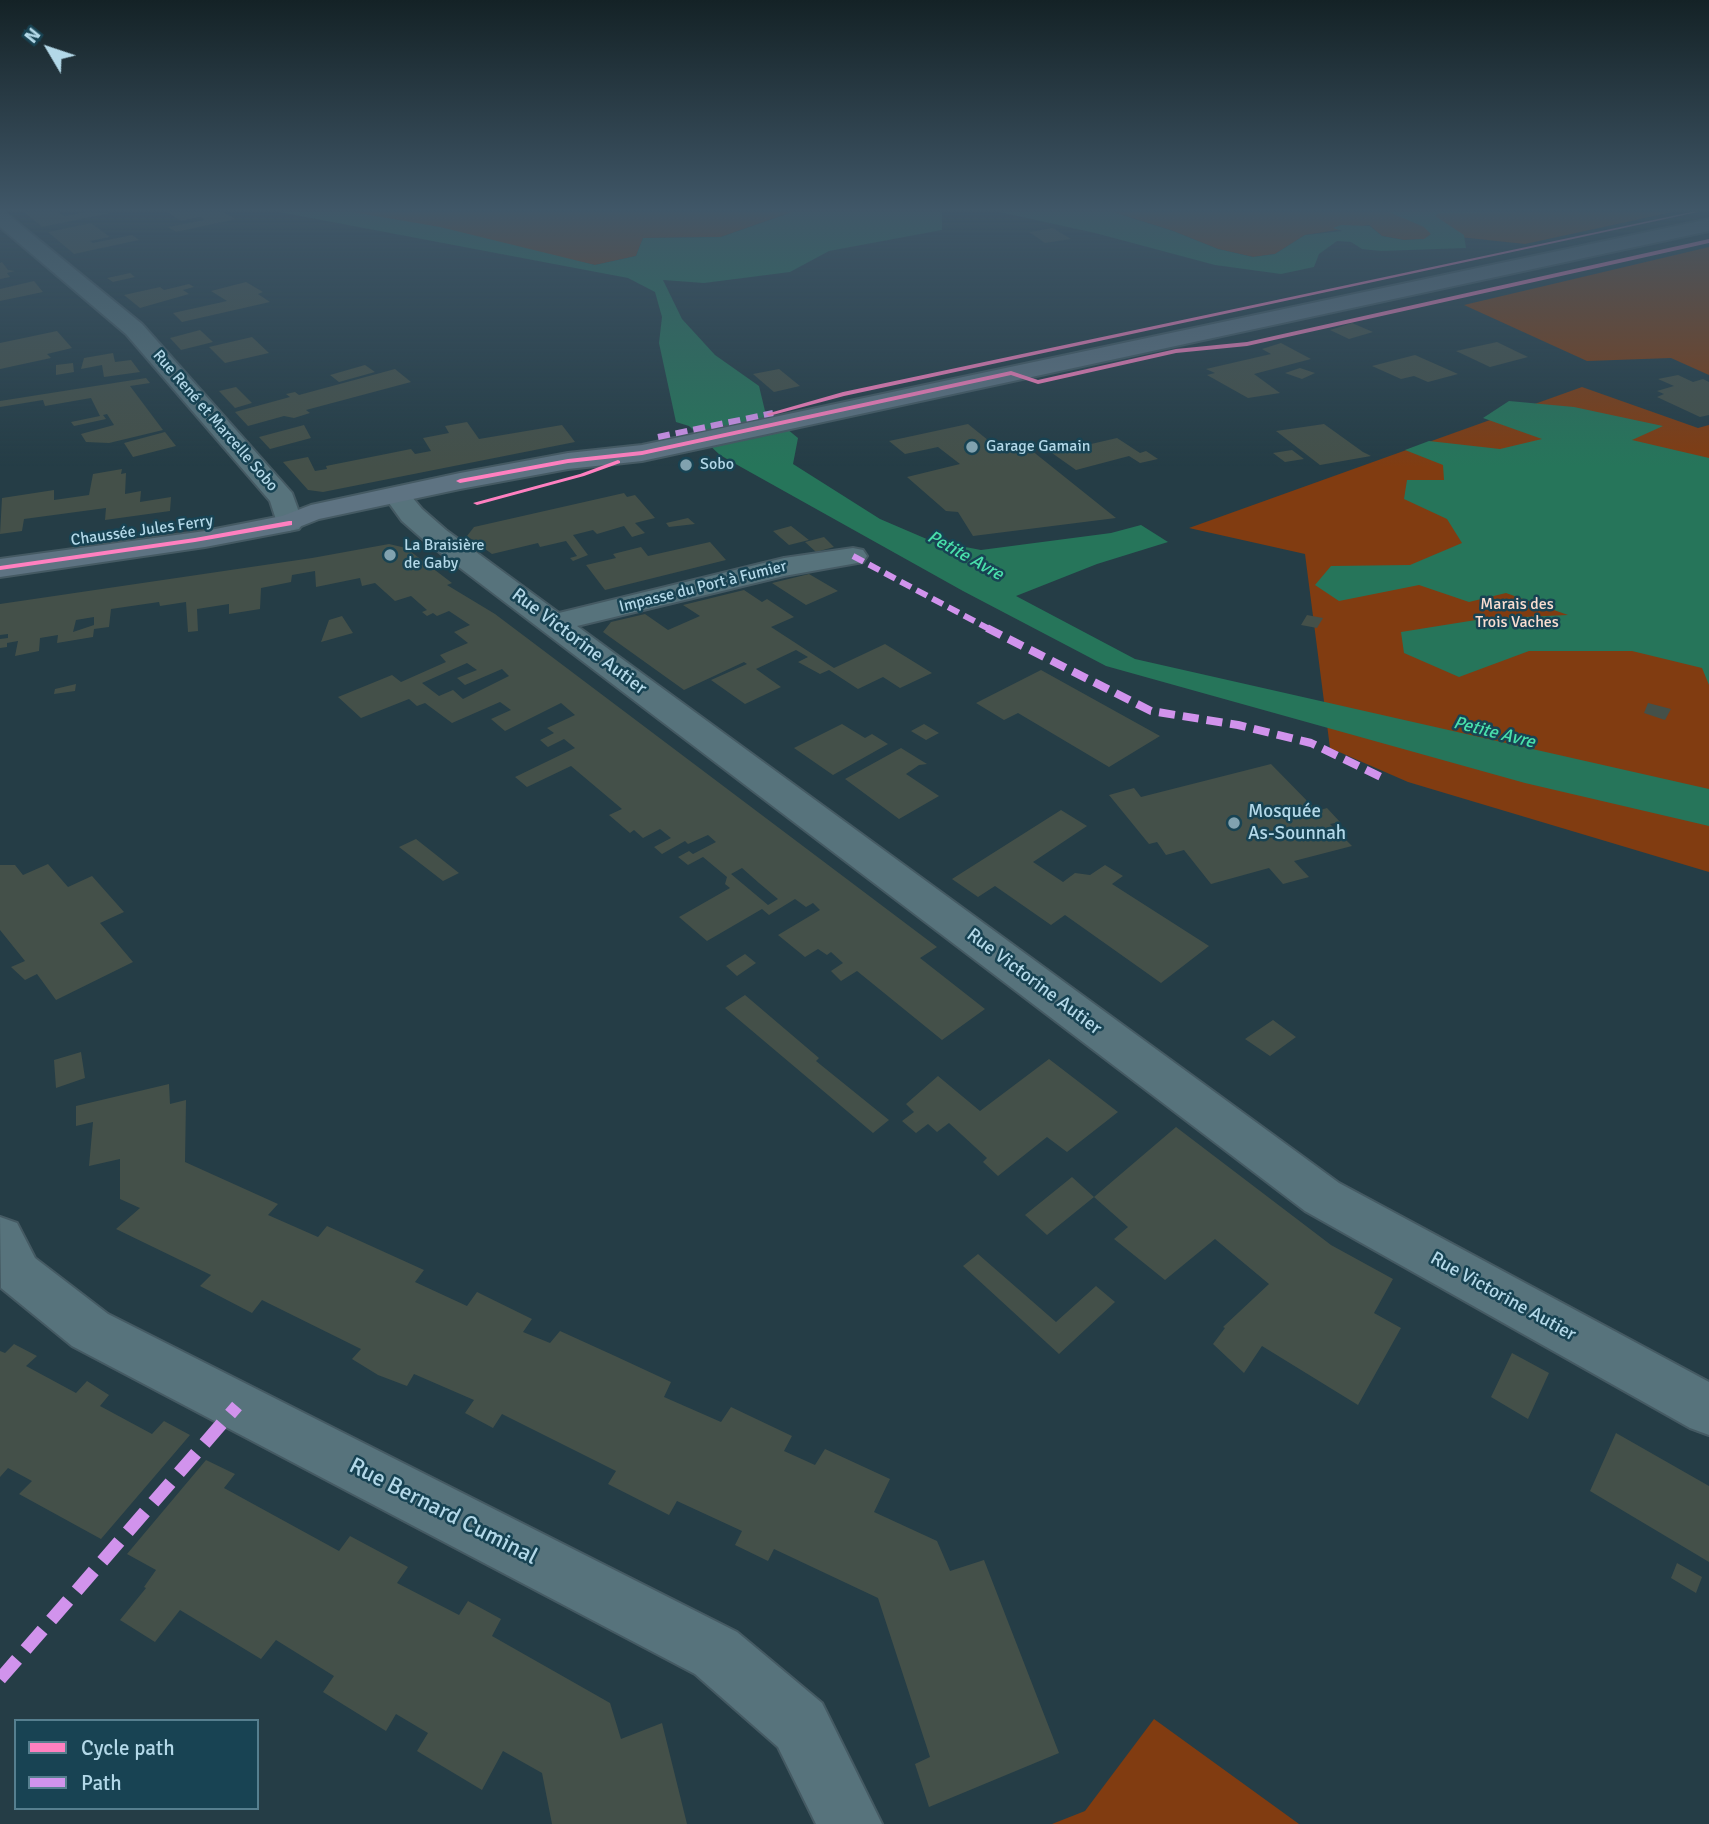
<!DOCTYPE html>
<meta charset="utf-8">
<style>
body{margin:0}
#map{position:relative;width:1709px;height:1824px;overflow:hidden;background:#253d46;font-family:Signika,sans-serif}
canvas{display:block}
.legend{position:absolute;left:14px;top:1719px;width:245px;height:91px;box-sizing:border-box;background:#184353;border:2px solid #567f8f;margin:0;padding:9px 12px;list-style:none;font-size:21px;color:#b3d8e8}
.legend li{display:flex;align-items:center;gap:14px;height:35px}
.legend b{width:35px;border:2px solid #567f8f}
.north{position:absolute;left:14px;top:14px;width:70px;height:70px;-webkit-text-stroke:5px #184353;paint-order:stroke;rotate:309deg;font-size:19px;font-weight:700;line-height:28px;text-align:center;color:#b3d8e8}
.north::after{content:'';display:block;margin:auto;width:24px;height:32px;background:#b3d8e8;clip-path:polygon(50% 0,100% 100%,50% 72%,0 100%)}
</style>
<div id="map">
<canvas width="1709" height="1824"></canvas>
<ul class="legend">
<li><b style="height:9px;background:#ff80c0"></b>Cycle path</li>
<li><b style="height:9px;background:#d193ec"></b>Path</li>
</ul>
<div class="north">N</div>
</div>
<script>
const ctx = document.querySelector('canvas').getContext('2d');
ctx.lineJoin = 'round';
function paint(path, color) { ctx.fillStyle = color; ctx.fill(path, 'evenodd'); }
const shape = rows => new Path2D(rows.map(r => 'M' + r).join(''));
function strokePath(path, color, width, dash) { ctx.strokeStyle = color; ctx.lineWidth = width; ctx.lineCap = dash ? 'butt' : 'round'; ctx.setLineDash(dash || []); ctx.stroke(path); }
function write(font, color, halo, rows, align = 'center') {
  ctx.font = font + ' Signika,sans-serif'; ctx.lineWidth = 5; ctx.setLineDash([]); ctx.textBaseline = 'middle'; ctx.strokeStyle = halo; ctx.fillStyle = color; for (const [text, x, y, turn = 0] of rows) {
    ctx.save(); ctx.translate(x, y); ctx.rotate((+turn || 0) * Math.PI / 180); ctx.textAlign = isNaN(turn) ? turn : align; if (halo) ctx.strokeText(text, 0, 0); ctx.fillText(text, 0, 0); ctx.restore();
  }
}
paint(shape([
 [349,212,792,212,721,237,643,238,636,256,595,265],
 [1113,212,1673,212,1525,244,1431,234,1425,239,1404,240,1382,236,1369,225,1305,235,1275,254,1253,257,1218,249,1173,231],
 [1709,247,1709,375,1671,358,1587,361,1464,305],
 [1582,387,1698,428,1709,425,1709,872,1408,782,1330,748,1305,554,1189,528],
 [1154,1719,1299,1824,1052,1824,1085,1811]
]), '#813c11');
paint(shape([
 [279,212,352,212,440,227,595,265,636,256,643,238,721,237,792,212,942,212,942,230,829,251,790,272,704,283,663,280,682,319,715,355,759,386,765,411,798,438,793,464,880,519,929,540,981,550,1111,533,1141,525,1168,542,1097,564,1016,596,1135,659,1709,789,1709,826,1525,783,1106,666,963,591,741,467,720,455,689,426,676,422,659,343,662,317,655,292,628,278],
 [999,212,1113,212,1173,231,1218,249,1253,257,1275,254,1305,235,1342,231,1333,228,1341,225,1370,226,1382,236,1404,240,1424,239,1431,234,1424,227,1389,212,1520,212,1439,213,1435,216,1464,235,1466,248,1381,251,1362,249,1351,242,1337,241,1319,254,1314,267,1281,274,1215,265,1095,233],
 [1509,401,1574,407,1663,426,1632,440,1709,458,1709,685,1702,668,1632,651,1529,651,1459,677,1404,653,1401,632,1482,619,1568,615,1506,593,1469,602,1419,585,1339,601,1315,585,1331,566,1410,565,1462,543,1447,519,1404,499,1407,480,1444,480,1443,465,1405,450,1429,441,1500,449,1542,439,1483,418]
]), '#26755a');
paint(shape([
 [24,212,58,212,64,216,87,212,111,213,42,227],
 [167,212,223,212,236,219,176,232,168,227,204,220,200,217,181,221],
 [91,223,110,237,90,241,93,243,132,235,139,240,74,254,48,232],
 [1053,228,1071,239,1045,243,1029,232],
 [2,262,8,270,15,271,7,273,10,277,0,279,0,263],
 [130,273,135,277,113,282,107,278],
 [34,281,43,292,0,301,0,289],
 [246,282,263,292,258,294,270,302,182,322,173,313,227,301,211,291],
 [189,284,194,287,183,290,189,294,140,308,124,295,160,287,164,290],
 [1352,323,1373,332,1349,339,1330,330],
 [200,330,213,342,181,350,170,338],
 [57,331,72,348,47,354,51,358,0,369,0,343],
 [252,337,269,353,225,363,209,347],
 [1497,342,1528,357,1490,367,1456,351],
 [1281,343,1311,359,1254,374,1280,393,1248,398,1207,375,1215,373,1206,369,1271,354,1262,349],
 [113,353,115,362,131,360,140,372,104,377,102,365,81,369,84,358],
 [1415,355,1458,374,1428,382,1414,376,1401,379,1372,366],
 [73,363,74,372,56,375,56,365],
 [365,365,375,372,339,382,330,375],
 [1300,368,1315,373,1302,379,1285,373],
 [395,369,411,382,306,410,310,413,294,418,284,416,248,426,235,412,290,397,286,394,295,392,299,395],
 [779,369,800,386,774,392,753,374],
 [1678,375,1693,382,1703,379,1709,382,1709,415,1700,417,1657,397,1664,394,1657,391,1674,386,1658,379],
 [146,378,150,383,130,386,163,430,109,443,86,442,81,434,114,425,107,414,103,415,106,419,74,426,71,422,100,416,91,398,45,406,43,400,0,407,0,401],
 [236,387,252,403,235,408,219,391],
 [467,422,479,439,562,425,575,442,323,492,308,490,283,462,308,457,315,471,327,469,326,466,411,449,415,454,431,451,423,438,449,433,445,426],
 [968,424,1004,453,1026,448,1031,450,1116,518,973,536,958,512,946,511,907,477,960,464,938,447,905,454,889,441],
 [1324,424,1363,452,1371,456,1320,465,1276,431],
 [304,425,311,438,270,449,259,437],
 [165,432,176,446,133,457,124,443],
 [1117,438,1140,453,1146,451,1158,459,1140,463,1129,456,1076,470,1052,453],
 [1292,450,1304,459,1285,462,1273,453],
 [122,469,121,474,126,473,125,494,141,491,140,502,171,497,170,511,105,520,106,508,24,519,22,531,0,534,2,498,54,490,54,500,89,495,93,474],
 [624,493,627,497,635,495,655,518,635,523,645,533,632,537,624,526,597,534,593,530,573,535,588,555,573,561,570,558,577,556,566,541,540,547,538,543,492,554,467,536,474,527],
 [688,518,695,524,669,527,666,523],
 [791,526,809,540,789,545,773,531],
 [824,537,834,547,816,552,805,542],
 [710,542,726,560,605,590,586,565,616,558,613,554,641,547,648,556],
 [389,544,406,548,452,583,447,585,495,614,937,947,920,958,985,1009,942,1040,857,971,841,981,831,971,843,963,831,952,827,955,818,949,805,957,778,935,820,910,813,903,806,907,795,899,769,915,762,909,707,941,679,917,730,888,725,884,727,877,703,857,688,865,678,857,689,851,693,854,716,842,708,835,688,844,685,841,662,854,654,847,671,838,660,829,643,838,634,830,630,833,609,815,622,809,571,766,527,787,515,777,575,748,564,739,548,747,540,740,554,733,547,728,575,715,561,703,505,731,491,719,511,710,500,702,452,723,425,703,417,706,409,699,361,718,338,697,392,675,401,682,446,662,440,655,468,643,454,632,470,625,449,611,437,616,433,613,427,616,422,612,427,610,411,596,395,601,375,583,362,586,360,578,316,587,315,571,292,575,291,582,261,588,260,609,229,614,229,604,197,609,198,631,188,632,186,602,160,606,159,602,111,609,109,627,94,629,93,637,57,643,58,635,40,638,39,651,15,656,18,641,7,643,7,647,0,648,0,639,8,638,8,634,0,635,0,604,312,558],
 [94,617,94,625,73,632,76,620],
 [467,663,477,670,457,678,465,685,502,669,509,676,463,699,453,690,439,696,422,683],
 [742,868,759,883,778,899,768,905,731,874],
 [809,574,838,591,806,605,772,583],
 [744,590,762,602,767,599,794,617,771,627,834,668,885,644,932,673,900,688,883,677,858,689,829,670,820,674,798,662,808,657,796,650,756,669,781,687,745,704,711,680,747,664,744,662,684,690,603,632,611,622,645,614,668,630,700,616,683,605],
 [1307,615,1323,618,1317,628,1301,625],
 [342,616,353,633,321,642,329,620],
 [1041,670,1160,736,1109,767,1018,713,1004,720,976,703],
 [76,684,75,691,54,694,55,689],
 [1648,703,1671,709,1665,720,1644,713],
 [842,724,865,738,872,734,888,744,833,775,794,748],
 [924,724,939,733,926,740,911,731],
 [901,748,927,764,919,765,906,774,939,796,899,819,845,779],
 [1271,764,1317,811,1327,808,1340,822,1330,824,1352,846,1294,861,1309,877,1283,884,1269,868,1211,884,1184,850,1166,855,1157,842,1149,844,1109,795,1134,788,1141,797],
 [1061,810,1087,826,1033,862,1063,882,1075,873,1090,875,1105,865,1123,876,1112,884,1209,946,1161,983,1065,915,1051,925,995,886,978,897,952,879],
 [416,839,459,873,443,881,399,847],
 [48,864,68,887,92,876,124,912,100,923,133,962,56,1000,37,974,25,980,11,967,25,961,0,930,0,865,15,865,23,875],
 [745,954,756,963,737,976,726,966],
 [745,995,819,1058,816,1061,889,1120,873,1133,725,1008],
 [1273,1020,1296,1037,1270,1056,1245,1039],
 [81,1052,85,1078,56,1088,54,1060],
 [1049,1059,1118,1112,1067,1152,1047,1137,998,1176,983,1162,987,1158,949,1123,937,1132,928,1124,916,1133,902,1121,914,1112,906,1104,938,1076,980,1111],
 [169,1084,170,1104,186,1100,185,1162,278,1204,268,1215,318,1237,327,1226,424,1270,415,1282,467,1306,477,1292,532,1319,523,1332,550,1343,560,1331,615,1356,671,1382,664,1397,721,1422,731,1407,792,1436,784,1451,815,1465,825,1449,890,1479,874,1512,937,1541,950,1571,984,1560,1059,1753,929,1807,915,1764,930,1757,878,1598,774,1549,768,1561,735,1545,742,1531,677,1501,669,1515,608,1484,616,1471,502,1414,493,1428,465,1413,474,1400,414,1374,407,1386,378,1375,352,1359,361,1349,262,1300,252,1313,200,1286,211,1275,116,1229,140,1208,120,1199,120,1159,89,1166,93,1122,76,1126,76,1106],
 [1176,1127,1331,1245,1393,1279,1374,1313,1401,1328,1358,1405,1262,1346,1244,1373,1213,1344,1225,1328,1223,1327,1269,1284,1215,1239,1165,1280,1114,1239,1128,1227,1094,1197,1047,1235,1025,1215,1072,1177,1094,1197],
 [978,1254,1056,1322,1096,1286,1115,1302,1059,1354,963,1266],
 [14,1344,37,1356,26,1366,76,1393,87,1381,109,1395,100,1406,152,1434,164,1421,190,1435,101,1539,19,1494,32,1481,8,1468,0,1477,0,1351,5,1353],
 [1512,1353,1549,1373,1528,1419,1491,1397],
 [1616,1433,1709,1486,1709,1562,1590,1491],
 [206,1460,235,1474,224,1488,339,1551,350,1536,408,1567,397,1583,459,1615,468,1601,501,1619,492,1636,610,1703,621,1739,662,1723,687,1824,552,1824,542,1773,503,1751,482,1790,417,1751,428,1733,396,1714,386,1731,323,1692,334,1676,276,1640,261,1659,180,1610,155,1642,120,1620,146,1588,144,1587,156,1570,127,1554],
 [1677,1563,1702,1577,1696,1593,1671,1578]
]), '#445049');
const minor = shape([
 [0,212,7,214,142,324,292,493,303,523,299,529,289,531,279,529,270,501,126,334,0,227,0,212],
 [397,488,406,490,422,509,446,530,559,613,784,558,853,548,863,550,867,556,863,562,784,576,577,626,1339,1183,1709,1382,1709,1435,1690,1428,1305,1211,426,542,402,521,384,496,388,490,397,488],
 [0,1217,17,1223,35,1258,108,1314,737,1632,822,1703,882,1824,816,1824,778,1747,695,1674,72,1346,1,1288,0,1217]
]);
const major = shape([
 [1709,219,1709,231,642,461,568,469,460,489,319,519,289,531,205,547,0,577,0,559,205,531,282,516,311,505,460,473,568,453,642,445,1709,219]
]);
strokePath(minor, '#455a63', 4);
strokePath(major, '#455a63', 4);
paint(minor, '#57737c');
paint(major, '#5e7382');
strokePath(shape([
 [658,437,773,413],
 [853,556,991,630]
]), '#d193ec', 6, [12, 6]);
strokePath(shape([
 [987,628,1151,711,1238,725,1311,743,1381,777]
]), '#d193ec', 8, [16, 8]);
strokePath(shape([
 [0,1679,237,1406]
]), '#d193ec', 13, [26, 13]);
paint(shape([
 [1691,212,1698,212,844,396,769,416,766,414,843,392,1691,212],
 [1709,239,1709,243,1247,346,1176,353,1038,384,1011,375,642,455,568,463,460,483,456,481,460,479,568,459,642,451,1011,371,1038,380,1176,349,1247,342,1709,239],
 [618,460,620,461,620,463,584,476,477,505,473,503,580,474,618,460],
 [289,521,292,521,292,525,195,542,0,570,0,566,195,538,289,521]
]), '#ff80c0');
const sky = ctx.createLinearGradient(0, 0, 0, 467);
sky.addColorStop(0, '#142226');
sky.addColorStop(0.45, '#405768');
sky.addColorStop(1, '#40576800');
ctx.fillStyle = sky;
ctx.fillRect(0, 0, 1709, 467);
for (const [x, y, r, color] of [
 [972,447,7,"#81a2af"],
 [686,465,7,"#81a2af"],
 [390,555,7,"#81a2af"],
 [1234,823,7,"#81a2af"]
]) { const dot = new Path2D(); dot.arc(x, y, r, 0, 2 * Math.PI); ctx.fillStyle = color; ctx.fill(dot); strokePath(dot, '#184353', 2.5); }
write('16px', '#b3d8e8', '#184353', [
 ["Rue René et Marcelle Sobo",215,421,49],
 ["Chaussée Jules Ferry",142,531,-8],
 ["Impasse du Port à Fumier",703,587,-14]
]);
write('16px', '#b3d8e8', '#184353', [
 ["Garage Gamain",986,447],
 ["Sobo",700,465],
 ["La Braisière",404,546],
 ["de Gaby",404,564]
], 'left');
write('16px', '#faddd0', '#184353', [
 ["Marais des",1517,605],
 ["Trois Vaches",1517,623]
]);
write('italic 18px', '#49e0ab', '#184353', [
 ["Petite Avre",965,556,29],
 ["Petite Avre",1494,733,14]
]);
write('19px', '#b3d8e8', '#184353', [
 ["Rue Victorine Autier",579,642,37],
 ["Rue Victorine Autier",1034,982,37],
 ["Rue Victorine Autier",1503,1297,29]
]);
write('19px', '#b3d8e8', '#184353', [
 ["Mosquée",1248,812],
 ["As-Sounnah",1248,834]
], 'left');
write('23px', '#b3d8e8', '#184353', [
 ["Rue Bernard Cuminal",443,1512,27]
]);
</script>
